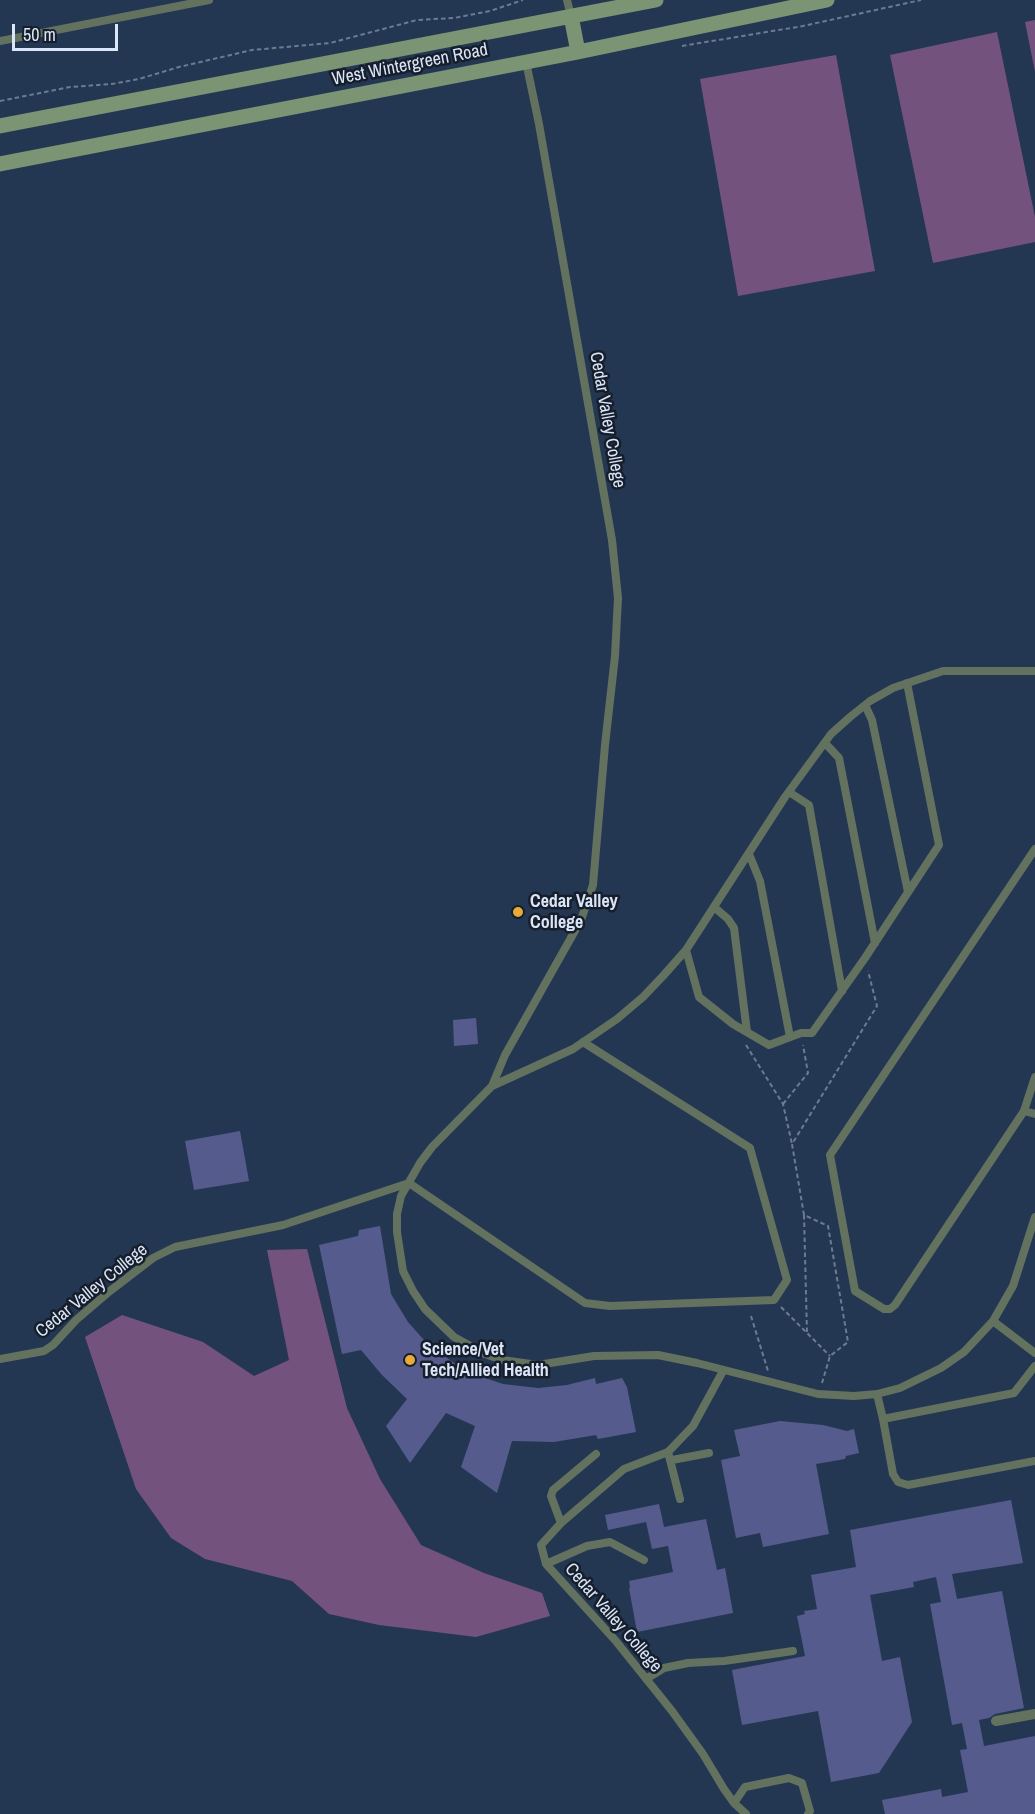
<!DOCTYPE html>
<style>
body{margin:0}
#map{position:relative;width:1035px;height:1814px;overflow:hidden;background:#243752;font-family:"Archivo Narrow",sans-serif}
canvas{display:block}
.scale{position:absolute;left:12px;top:24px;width:106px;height:27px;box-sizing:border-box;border:3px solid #dae6f8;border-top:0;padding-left:8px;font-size:18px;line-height:21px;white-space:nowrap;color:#dae6f8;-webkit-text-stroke:4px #161e2b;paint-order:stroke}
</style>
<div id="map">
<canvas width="1035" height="1814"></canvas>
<div class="scale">50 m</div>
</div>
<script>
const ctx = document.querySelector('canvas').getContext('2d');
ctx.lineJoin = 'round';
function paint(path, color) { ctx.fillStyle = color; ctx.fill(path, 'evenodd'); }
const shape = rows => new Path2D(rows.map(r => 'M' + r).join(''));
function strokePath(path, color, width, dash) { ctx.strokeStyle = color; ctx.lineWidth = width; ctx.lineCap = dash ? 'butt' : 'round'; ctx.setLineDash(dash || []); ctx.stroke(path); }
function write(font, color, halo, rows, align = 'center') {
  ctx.font = font + ' "Archivo Narrow",sans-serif'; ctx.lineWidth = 5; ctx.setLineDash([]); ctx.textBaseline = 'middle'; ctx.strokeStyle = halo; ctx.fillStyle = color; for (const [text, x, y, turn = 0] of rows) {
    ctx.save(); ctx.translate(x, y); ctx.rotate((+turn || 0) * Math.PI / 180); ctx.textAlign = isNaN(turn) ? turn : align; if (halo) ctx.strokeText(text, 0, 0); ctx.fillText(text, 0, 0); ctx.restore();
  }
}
paint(shape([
 [1035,20,1035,72,1025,22],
 [997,32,1035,217,1035,242,933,263,890,55],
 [836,55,875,271,738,296,700,79],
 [307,1249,347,1408,380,1479,421,1545,484,1573,542,1593,550,1616,476,1637,379,1625,329,1614,292,1581,205,1559,171,1538,136,1489,85,1337,122,1315,203,1342,254,1376,289,1360,267,1250]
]), '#73537d');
paint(shape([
 [476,1018,478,1044,454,1046,453,1020],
 [240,1131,249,1181,194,1190,185,1141],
 [380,1226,391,1294,408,1322,424,1340,441,1354,459,1366,458,1369,503,1384,538,1388,567,1385,595,1378,596,1384,622,1378,627,1387,636,1432,598,1439,596,1435,554,1442,512,1441,497,1493,461,1467,475,1426,446,1413,410,1463,386,1426,407,1399,382,1375,361,1350,342,1354,319,1245,358,1236,359,1230],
 [780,1421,823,1425,847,1431,854,1429,859,1453,846,1456,845,1459,816,1464,829,1534,763,1547,760,1533,736,1538,721,1460,740,1456,734,1430],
 [1011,1500,1023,1563,952,1574,957,1599,1002,1591,1024,1708,995,1714,989,1718,979,1720,984,1746,1035,1736,1035,1814,885,1814,882,1800,941,1789,942,1797,968,1792,960,1750,967,1749,962,1723,952,1725,930,1604,941,1602,936,1577,913,1582,914,1587,870,1595,882,1661,900,1657,912,1722,879,1773,831,1782,818,1711,742,1725,732,1670,805,1656,797,1616,805,1614,804,1611,817,1609,811,1575,856,1567,850,1530],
 [659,1504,664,1527,706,1519,717,1570,725,1568,733,1613,637,1632,629,1588,630,1588,629,1581,673,1572,668,1546,652,1549,646,1522,608,1530,605,1515]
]), '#565b8e');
strokePath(shape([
 [682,46,803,26,921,0],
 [0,101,70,87,112,84,139,79,179,67,252,50,330,43,417,20,454,18,490,11,523,0],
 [746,1045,783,1104,792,1144],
 [783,1104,808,1073,803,1045],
 [804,1215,807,1333],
 [781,1307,830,1356],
 [751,1316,768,1371],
 [822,1383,830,1356,848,1342,828,1226,804,1215,792,1144,877,1006,868,971]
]), '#6b7b93', 2, [4.5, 3]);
strokePath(shape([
 [567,0,571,16],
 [0,41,209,0],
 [1035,671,943,671,893,688,870,701,850,717,831,734,785,797,686,950,663,976,643,997,617,1019,573,1049,492,1086,432,1147,420,1163,401,1196,397,1214,397,1232,403,1271,413,1291,425,1309,454,1337,485,1354,502,1360,538,1365,594,1356,658,1355,697,1363,818,1394,854,1396,877,1394,900,1388,941,1368,964,1352,993,1321,1013,1286,1035,1217],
 [865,705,872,720,908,892],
 [825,743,839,758,875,943],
 [789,792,809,805,842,991],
 [1035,849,830,1155,855,1291,884,1309,890,1309,895,1305,1024,1111,1035,1077],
 [749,854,760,881,790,1037],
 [714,907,728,919,734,928,747,1032],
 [686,950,699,997,733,1024,769,1045,801,1033,812,1033,865,958,939,845,907,683],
 [492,1086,505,1055,581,920,593,885,605,745,615,656,618,598,612,540,539,124,526,62],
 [1024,1111,1035,1114],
 [993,1321,1035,1353],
 [0,1359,44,1351,53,1345,76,1320,110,1291,153,1258,175,1247,283,1225,409,1183,585,1303,610,1306,774,1300,787,1280,750,1148,583,1042],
 [1035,1366,1014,1393,883,1419,893,1474,898,1482,908,1485,1035,1461],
 [723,1371,693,1426,668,1452,624,1469,561,1523,541,1545,546,1564,615,1640,672,1711,703,1754,724,1789,734,1803,746,1814],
 [877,1394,883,1419],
 [668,1452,680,1499],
 [672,1460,709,1453],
 [561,1523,551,1496,553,1490,596,1454],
 [546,1564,587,1546,610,1542,644,1560],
 [646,1679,664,1668,688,1663,724,1661,793,1651],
 [734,1803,745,1787,789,1778,802,1783,810,1811,808,1814]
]), '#63725e', 8);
strokePath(shape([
 [996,1721,1035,1714]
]), '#63725e', 10);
strokePath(shape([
 [571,16,578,52],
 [0,126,656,0],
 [0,164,578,52,827,0]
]), '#7b9473', 15);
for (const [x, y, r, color] of [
 [518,912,6,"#e9ab38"],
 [410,1360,6,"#e9ab38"]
]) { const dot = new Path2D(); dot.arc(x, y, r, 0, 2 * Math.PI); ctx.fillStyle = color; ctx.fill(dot); strokePath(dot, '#161e2b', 2); }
write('18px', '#dae6f8', '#161e2b', [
 ["West Wintergreen Road",410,65,-11],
 ["Cedar Valley College",607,420,80],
 ["Cedar Valley College",92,1291,-39],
 ["Cedar Valley College",613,1618,49]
]);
write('bold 18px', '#dae6f8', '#161e2b', [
 ["Cedar Valley",530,902],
 ["College",530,923],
 ["Science/Vet",422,1350],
 ["Tech/Allied Health",422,1371]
], 'left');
</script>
